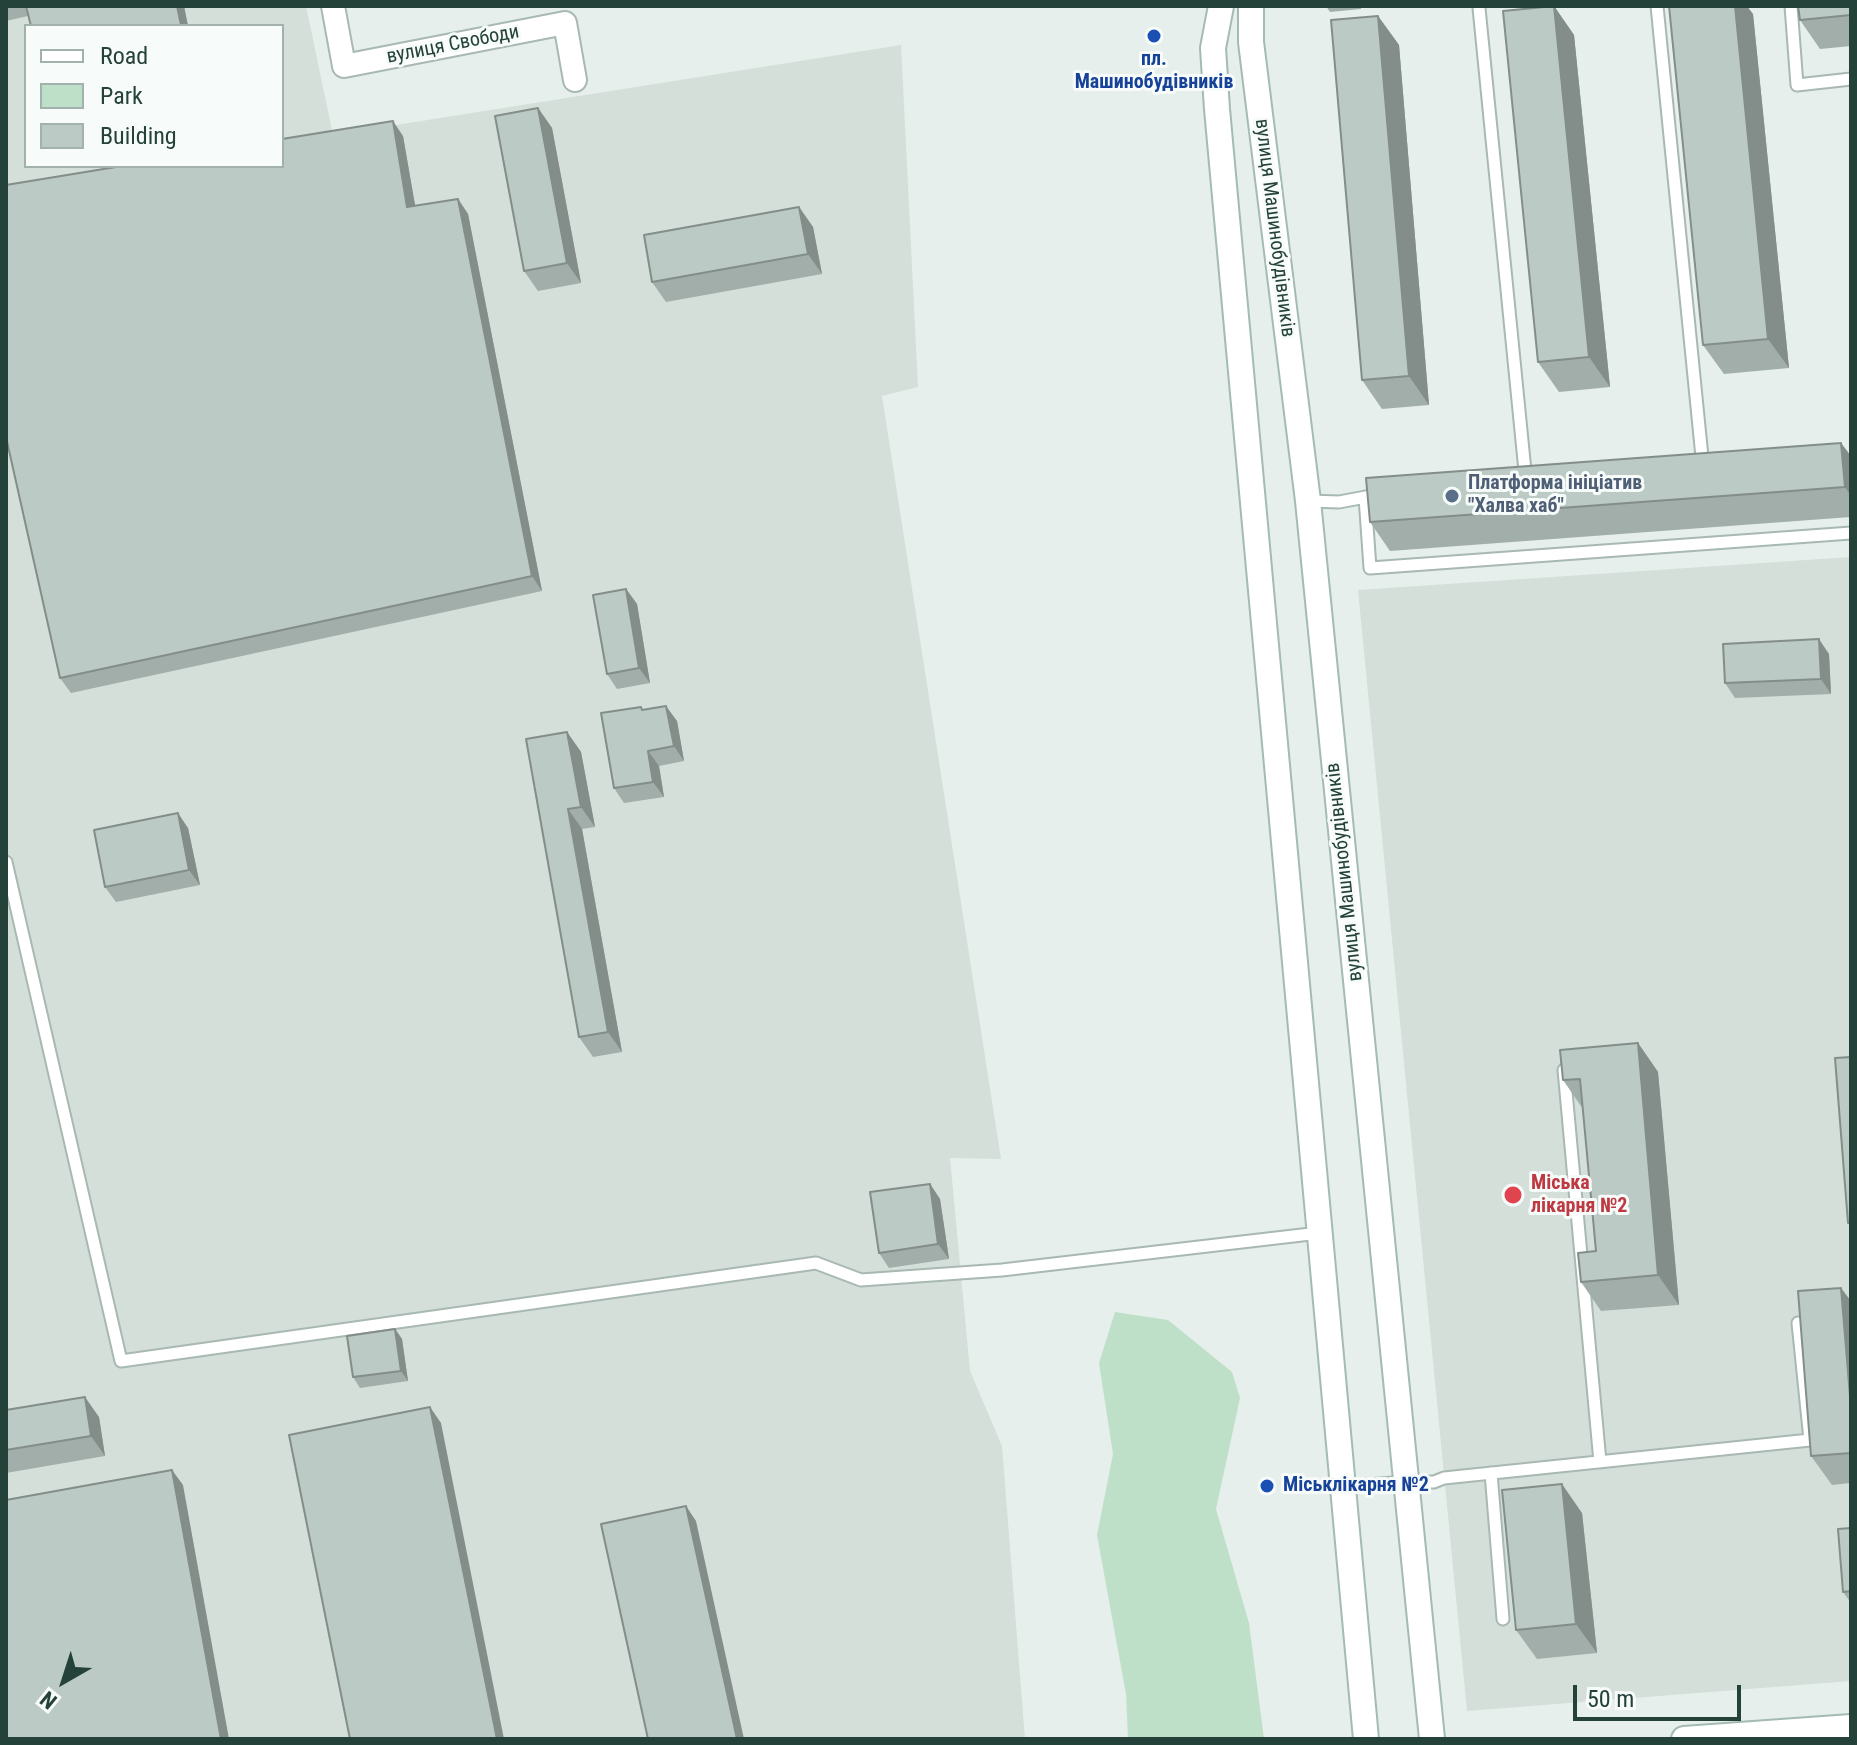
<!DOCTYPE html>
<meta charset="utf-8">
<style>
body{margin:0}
#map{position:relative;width:1857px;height:1745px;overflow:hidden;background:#e6efeb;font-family:"Roboto Condensed",sans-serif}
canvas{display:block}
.frame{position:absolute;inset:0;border:8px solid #24423a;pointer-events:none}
.legend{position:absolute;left:24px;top:24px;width:260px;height:144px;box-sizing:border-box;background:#f7fbf9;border:2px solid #a3b1ad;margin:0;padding:10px 14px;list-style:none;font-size:24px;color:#24423a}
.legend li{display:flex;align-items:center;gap:16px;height:40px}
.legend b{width:40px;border:2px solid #a3b1ad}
.north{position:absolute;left:24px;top:1641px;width:80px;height:80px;-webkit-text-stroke:6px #f7fbf9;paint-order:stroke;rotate:219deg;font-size:22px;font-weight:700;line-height:32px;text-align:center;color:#24423a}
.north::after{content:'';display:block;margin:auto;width:28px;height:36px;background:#24423a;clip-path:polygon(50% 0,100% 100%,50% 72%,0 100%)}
.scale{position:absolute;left:1573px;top:1685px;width:168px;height:36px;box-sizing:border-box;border:4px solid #24423a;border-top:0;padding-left:10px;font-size:24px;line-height:28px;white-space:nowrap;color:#24423a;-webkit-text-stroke:6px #f7fbf9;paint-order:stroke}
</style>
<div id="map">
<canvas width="1857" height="1745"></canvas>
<div class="frame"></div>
<ul class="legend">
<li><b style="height:10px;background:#fff"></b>Road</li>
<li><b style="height:22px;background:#bfe0c8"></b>Park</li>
<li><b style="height:22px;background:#bbcac4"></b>Building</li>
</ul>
<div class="north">N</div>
<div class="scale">50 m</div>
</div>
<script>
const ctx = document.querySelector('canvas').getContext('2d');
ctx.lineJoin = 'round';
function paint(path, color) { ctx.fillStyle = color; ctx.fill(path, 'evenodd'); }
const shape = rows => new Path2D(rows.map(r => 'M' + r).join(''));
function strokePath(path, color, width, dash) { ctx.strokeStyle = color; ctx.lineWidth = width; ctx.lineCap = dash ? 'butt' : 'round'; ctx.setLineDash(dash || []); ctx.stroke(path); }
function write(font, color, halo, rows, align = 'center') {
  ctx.font = font + ' "Roboto Condensed",sans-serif'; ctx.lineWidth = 6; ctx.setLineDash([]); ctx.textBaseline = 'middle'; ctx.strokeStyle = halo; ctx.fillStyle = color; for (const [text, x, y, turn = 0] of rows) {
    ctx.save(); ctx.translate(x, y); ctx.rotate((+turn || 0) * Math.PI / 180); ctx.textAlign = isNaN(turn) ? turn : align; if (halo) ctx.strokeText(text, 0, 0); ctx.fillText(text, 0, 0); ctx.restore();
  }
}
paint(shape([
 [6,6,306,6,333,135,901,45,918,387,882,396,1001,1159,950,1158,970,1371,1002,1446,1025,1739,6,1739],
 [26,26,282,26,282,166,26,166],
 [1851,557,1851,1318,1832,1484,1851,1483,1851,1681,1467,1711,1358,590],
 [1658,1073,1679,1304,1602,1311,1601,1311]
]), '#d4dfda');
paint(shape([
 [1115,1312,1168,1320,1232,1372,1240,1398,1216,1509,1249,1623,1264,1739,1128,1739,1126,1694,1097,1535,1113,1454,1099,1363]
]), '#bfe0c8');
const lane = shape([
 [1657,6,1703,467],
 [1791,6,1797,85,1851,79],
 [1479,8,1526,481],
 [1365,497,1370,568,1851,533],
 [1309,501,1339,502,1371,496],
 [6,862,121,1361,816,1263,861,1280,1002,1270,1319,1233],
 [1564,1070,1600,1462],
 [1491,1473,1503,1619],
 [1343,1487,1406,1482,1434,1482,1444,1478,1810,1440,1798,1323]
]);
const street = shape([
 [333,6,344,66,565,23,575,80]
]);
const secondary = shape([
 [1221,6,1213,48,1217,109,1366,1739],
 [1251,6,1251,42,1308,501,1432,1739],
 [1684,1739,1851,1727]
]);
strokePath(lane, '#a8b8b2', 15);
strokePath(street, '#a8b8b2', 26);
strokePath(secondary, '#a4bbb3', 28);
strokePath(lane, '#fff', 11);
strokePath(street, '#fff', 22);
strokePath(secondary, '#fff', 24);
paint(shape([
 [6,6,184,6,188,26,31,26,28,16,6,21],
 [1326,6,1361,6,1361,9,1330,12],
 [1554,6,1574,35,1610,387,1559,392,1538,362],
 [1851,6,1851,46,1820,49,1800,20],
 [1753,14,1789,368,1724,374,1703,345],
 [1378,16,1399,45,1429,405,1382,409,1362,380],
 [538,108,552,128,581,283,538,291,524,271],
 [403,136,415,206,458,199,468,214,542,591,71,693,60,678],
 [799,207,813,227,822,274,666,302,652,282],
 [1851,456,1851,517,1390,551,1370,522],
 [626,589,637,604,650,683,617,689,607,674],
 [1829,654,1831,694,1735,698,1725,683],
 [643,710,677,721,684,761,659,766,664,797,624,803,614,788],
 [567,732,581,752,595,827,582,829,622,1052,593,1057,579,1037,526,739],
 [188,828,200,885,116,902,105,887],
 [1638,1043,1658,1072,1679,1305,1601,1311,1581,1282,1596,1251,1583,1109,1563,1080],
 [930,1184,940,1199,949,1259,889,1268,879,1253],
 [1851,1301,1851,1483,1832,1485,1811,1456],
 [395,1329,402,1339,408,1381,360,1388,353,1377],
 [6,1410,99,1417,105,1456,6,1473],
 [1582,1513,1597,1653,1537,1659,1516,1630],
 [1851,1528,1851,1603,1843,1592]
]), '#a1aea9');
paint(shape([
 [177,6,184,6,188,26,182,26,181,25],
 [1554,6,1574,35,1610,387,1589,357],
 [1735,6,1747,6,1753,14,1789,368,1768,339],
 [1378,16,1399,45,1429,405,1409,376],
 [538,108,552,128,581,283,567,263],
 [393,121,403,136,418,222,407,207],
 [458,199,468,214,542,591,532,576],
 [799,207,813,227,822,274,808,254],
 [1841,443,1851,456,1851,496,1845,487],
 [626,589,637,604,650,683,639,668],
 [1819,639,1829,654,1831,694,1821,679],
 [666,706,677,721,684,761,674,746],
 [567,732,581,752,595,827,581,807],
 [648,751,659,766,664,797,653,782],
 [568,809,582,829,622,1052,608,1032],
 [178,813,188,828,200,885,189,870],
 [1638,1043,1658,1072,1679,1305,1658,1275],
 [930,1184,940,1199,949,1259,938,1244],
 [1841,1288,1851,1301,1851,1408],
 [395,1329,402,1339,408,1381,401,1371],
 [85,1397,99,1417,105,1456,91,1436],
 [430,1407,441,1423,504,1739,497,1739],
 [172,1470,183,1485,229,1739,221,1739],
 [1562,1484,1582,1513,1597,1653,1576,1624],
 [686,1506,696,1521,744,1739,737,1739]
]), '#838d89');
const building = shape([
 [26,6,177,6,181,25,175,26,31,26,26,6],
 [1554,6,1589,357,1538,362,1503,11,1554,6],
 [1669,6,1735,6,1768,339,1703,345,1669,6],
 [1798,6,1851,6,1851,15,1800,20,1798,6],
 [1378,16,1409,376,1362,380,1331,20,1378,16],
 [538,108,567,263,524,271,495,116,538,108],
 [393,121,407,207,458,199,532,576,60,678,6,437,6,185,122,166,282,166,282,139,393,121],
 [799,207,808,254,652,282,644,235,799,207],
 [1841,443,1845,487,1370,522,1366,478,1841,443],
 [626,589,639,668,607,674,593,595,626,589],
 [1819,639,1821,679,1725,683,1723,644,1819,639],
 [666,706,674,746,648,751,653,782,614,788,601,713,641,707,642,710,666,706],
 [567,732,581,807,568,809,608,1032,579,1037,526,739,567,732],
 [178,813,189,870,105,887,94,830,178,813],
 [1638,1043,1658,1275,1581,1282,1578,1253,1596,1251,1580,1079,1563,1080,1560,1050,1638,1043],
 [1851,1057,1851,1222,1848,1223,1835,1058,1851,1057],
 [930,1184,938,1244,879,1253,870,1192,930,1184],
 [1841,1288,1851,1408,1851,1453,1811,1456,1798,1291,1841,1288],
 [395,1329,401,1371,353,1377,347,1336,395,1329],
 [85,1397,91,1436,6,1450,6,1410,85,1397],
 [430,1407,497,1739,350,1739,289,1435,430,1407],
 [172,1470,221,1739,6,1739,6,1500,172,1470],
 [1562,1484,1576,1624,1516,1630,1502,1490,1562,1484],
 [686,1506,737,1739,648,1739,601,1524,686,1506],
 [1851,1528,1851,1591,1843,1592,1838,1529,1851,1528]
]);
paint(building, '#bbcac4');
strokePath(building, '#838d89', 2);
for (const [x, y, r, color] of [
 [1154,36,8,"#1a4fb4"],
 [1452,496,8,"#5c6f8a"],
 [1513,1195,10,"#e0444e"],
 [1267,1486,8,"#1a4fb4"]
]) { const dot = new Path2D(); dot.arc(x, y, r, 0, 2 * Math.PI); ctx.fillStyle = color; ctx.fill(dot); strokePath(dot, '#f7fbf9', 3); }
write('20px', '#24423a', '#f7fbf9', [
 ["вулиця Свободи",453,45,-11],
 ["вулиця Машинобудівників",1274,228,83],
 ["вулиця Машинобудівників",1345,872,-96]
]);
write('bold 20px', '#164399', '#f7fbf9', [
 ["пл.",1154,60],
 ["Машинобудівників",1154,83],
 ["Міськлікарня №2",1283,1486,"left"]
]);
write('bold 20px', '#4e5e75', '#f7fbf9', [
 ["Платформа ініціатив",1468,484],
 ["\"Халва хаб\"",1468,507]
], 'left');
write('bold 20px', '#be3a42', '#f7fbf9', [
 ["Міська",1531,1184],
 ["лікарня №2",1531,1207]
], 'left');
</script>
